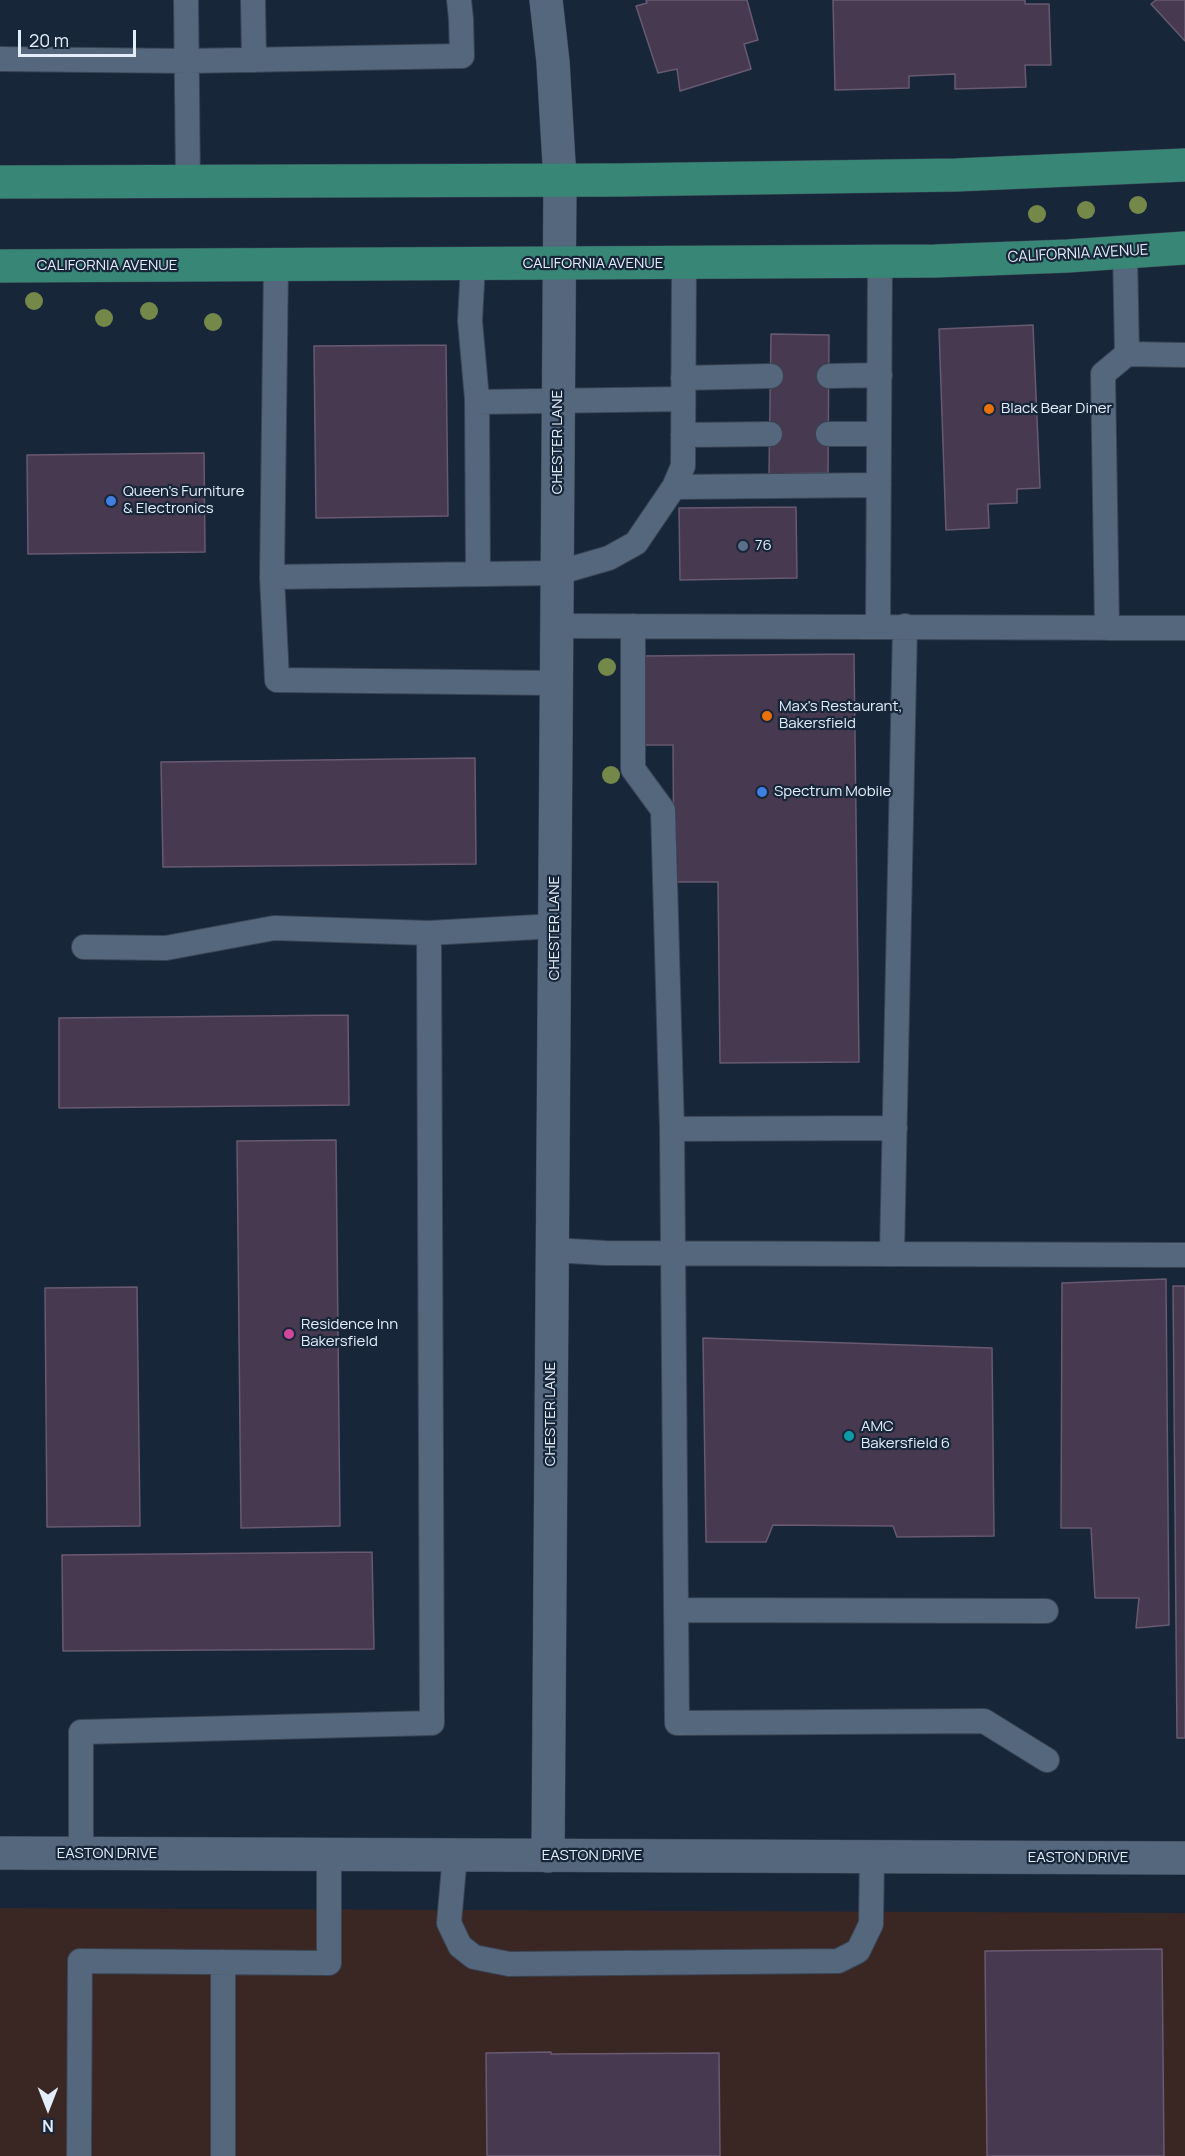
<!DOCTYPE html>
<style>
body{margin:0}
#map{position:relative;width:1185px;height:2156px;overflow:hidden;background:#172639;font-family:Manrope,sans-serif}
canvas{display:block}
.north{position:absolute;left:18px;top:2078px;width:60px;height:60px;-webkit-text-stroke:4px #172639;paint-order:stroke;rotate:180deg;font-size:16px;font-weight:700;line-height:24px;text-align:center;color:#e4eefb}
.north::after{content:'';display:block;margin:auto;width:21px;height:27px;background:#e4eefb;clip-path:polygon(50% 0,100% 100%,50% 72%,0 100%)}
.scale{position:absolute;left:18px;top:30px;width:118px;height:27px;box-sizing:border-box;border:3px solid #e4eefb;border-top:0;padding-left:8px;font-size:18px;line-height:21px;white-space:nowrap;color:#e4eefb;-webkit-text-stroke:4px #172639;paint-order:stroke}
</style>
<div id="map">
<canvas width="1185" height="2156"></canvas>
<div class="north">N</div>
<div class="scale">20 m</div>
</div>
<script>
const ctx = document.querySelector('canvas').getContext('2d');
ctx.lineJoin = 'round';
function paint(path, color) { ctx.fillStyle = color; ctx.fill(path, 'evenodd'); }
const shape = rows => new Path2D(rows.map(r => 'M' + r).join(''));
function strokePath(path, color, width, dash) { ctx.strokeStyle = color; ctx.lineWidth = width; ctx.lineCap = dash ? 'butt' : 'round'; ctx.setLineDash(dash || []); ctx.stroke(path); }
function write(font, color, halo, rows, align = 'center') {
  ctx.font = font + ' Manrope,sans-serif'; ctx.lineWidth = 4.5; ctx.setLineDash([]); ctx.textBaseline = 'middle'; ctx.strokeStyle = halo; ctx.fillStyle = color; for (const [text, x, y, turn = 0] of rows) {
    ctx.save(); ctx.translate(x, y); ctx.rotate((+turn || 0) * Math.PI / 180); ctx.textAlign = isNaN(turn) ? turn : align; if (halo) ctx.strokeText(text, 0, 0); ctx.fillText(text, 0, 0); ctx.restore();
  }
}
paint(shape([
 [0,1908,1185,1913,1185,2156,0,2156]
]), '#3a2723');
const building = shape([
 [646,0,747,0,758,40,744,44,751,69,680,91,677,69,658,73,636,6,647,3,646,0],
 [833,0,1025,0,1025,4,1049,4,1051,65,1025,65,1026,87,955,89,955,74,909,76,909,88,835,90,833,0],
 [1156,0,1185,0,1185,41,1151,4,1156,0],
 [1033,325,1040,488,1017,489,1017,503,988,504,989,528,946,530,939,329,1033,325],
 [771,334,829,335,828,473,769,474,771,334],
 [446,345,448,516,316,518,314,346,446,345],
 [204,453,205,552,28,554,27,455,204,453],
 [796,507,797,578,680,580,679,508,796,507],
 [854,654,859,1062,720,1063,718,882,674,882,673,745,642,745,642,656,854,654],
 [475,758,476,864,163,867,161,762,475,758],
 [348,1015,349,1105,59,1108,59,1018,348,1015],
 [336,1140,340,1526,241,1528,237,1141,336,1140],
 [1166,1279,1169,1625,1136,1628,1139,1598,1095,1598,1091,1528,1061,1528,1062,1283,1166,1279],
 [1173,1286,1185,1286,1185,1738,1177,1738,1173,1286],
 [137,1287,140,1526,47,1527,45,1288,137,1287],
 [703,1338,992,1348,994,1536,897,1537,893,1526,773,1525,766,1542,706,1542,703,1338],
 [372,1552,374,1649,63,1651,62,1555,372,1552],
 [1162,1949,1164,2156,987,2156,985,1951,1162,1949],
 [551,2052,551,2054,719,2053,720,2156,487,2156,486,2053,551,2052]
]);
paint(building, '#47394f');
strokePath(building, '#685a71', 1.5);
const lane = shape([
 [186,0,188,181],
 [253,0,254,60],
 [0,59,187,61,462,56,461,19,459,0],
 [1125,252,1127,354],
 [473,264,470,321,477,399,478,574],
 [829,376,880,375],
 [683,378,771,376],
 [477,402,683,399],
 [828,434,879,434],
 [683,435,770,434],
 [674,487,879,485],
 [272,577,276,265],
 [557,626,1185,628],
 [633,626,633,769,663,810,672,1129],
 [878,626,880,261],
 [1107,628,1103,374,1127,354,1185,355],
 [556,683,277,680,272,577,557,573,609,558,636,543,674,487,683,466,684,263],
 [84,947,166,948,274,928,429,933],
 [895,1128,672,1129,677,1723,984,1721,1047,1760],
 [552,1250,605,1253,1185,1255],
 [892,1253,905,626],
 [676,1610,1046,1611],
 [81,1854,81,1732,432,1723,429,933,555,926],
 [455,1855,449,1923,460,1946,474,1957,509,1964,838,1961,858,1951,871,1924,872,1857],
 [223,1962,223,2156],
 [79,2156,80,1961,329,1963,329,1855]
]);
const street = shape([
 [0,1853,1185,1858]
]);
const secondary = shape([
 [546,0,553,62,560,180,548,1856]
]);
const primary = shape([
 [0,182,618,180,956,175,1185,165],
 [0,266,935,261,1068,256,1185,248]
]);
strokePath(lane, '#394454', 26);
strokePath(street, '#394454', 34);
strokePath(secondary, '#394454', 34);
strokePath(primary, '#394454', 34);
strokePath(lane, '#55677d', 24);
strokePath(street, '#55677d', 33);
strokePath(secondary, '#55677d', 33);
strokePath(primary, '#388675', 33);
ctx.fillStyle = '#74884a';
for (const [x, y] of [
 [1138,205],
 [1086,210],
 [1037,214],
 [34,301],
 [149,311],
 [104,318],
 [213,322],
 [607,667],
 [611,775]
]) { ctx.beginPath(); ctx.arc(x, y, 9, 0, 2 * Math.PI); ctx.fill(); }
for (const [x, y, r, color] of [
 [989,409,6,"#e8710a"],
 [111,501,6,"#3f7fe0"],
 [743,546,6,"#5c6f8a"],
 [767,716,6,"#e8710a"],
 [762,792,6,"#3f7fe0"],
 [289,1334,6,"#d1479c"],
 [849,1436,6,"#0f9aa8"]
]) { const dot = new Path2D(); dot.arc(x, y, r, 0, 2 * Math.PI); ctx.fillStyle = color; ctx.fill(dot); strokePath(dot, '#172639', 2); }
write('15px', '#e4eefb', '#172639', [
 ["CALIFORNIA AVENUE",1078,254,-3],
 ["CALIFORNIA AVENUE",593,264],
 ["CALIFORNIA AVENUE",107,266],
 ["CHESTER LANE",558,442,-90],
 ["CHESTER LANE",555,928,-90],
 ["CHESTER LANE",551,1414,-90],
 ["EASTON DRIVE",107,1854],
 ["EASTON DRIVE",592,1856],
 ["EASTON DRIVE",1078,1858]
]);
write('15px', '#e4eefb', '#172639', [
 ["Black Bear Diner",1001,409],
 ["Queen's Furniture",123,492],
 ["& Electronics",123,509],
 ["76",755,546],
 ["Max's Restaurant,",779,707],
 ["Bakersfield",779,724],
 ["Spectrum Mobile",774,792],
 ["Residence Inn",301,1325],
 ["Bakersfield",301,1342],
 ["AMC",861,1427],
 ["Bakersfield 6",861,1444]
], 'left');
</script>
